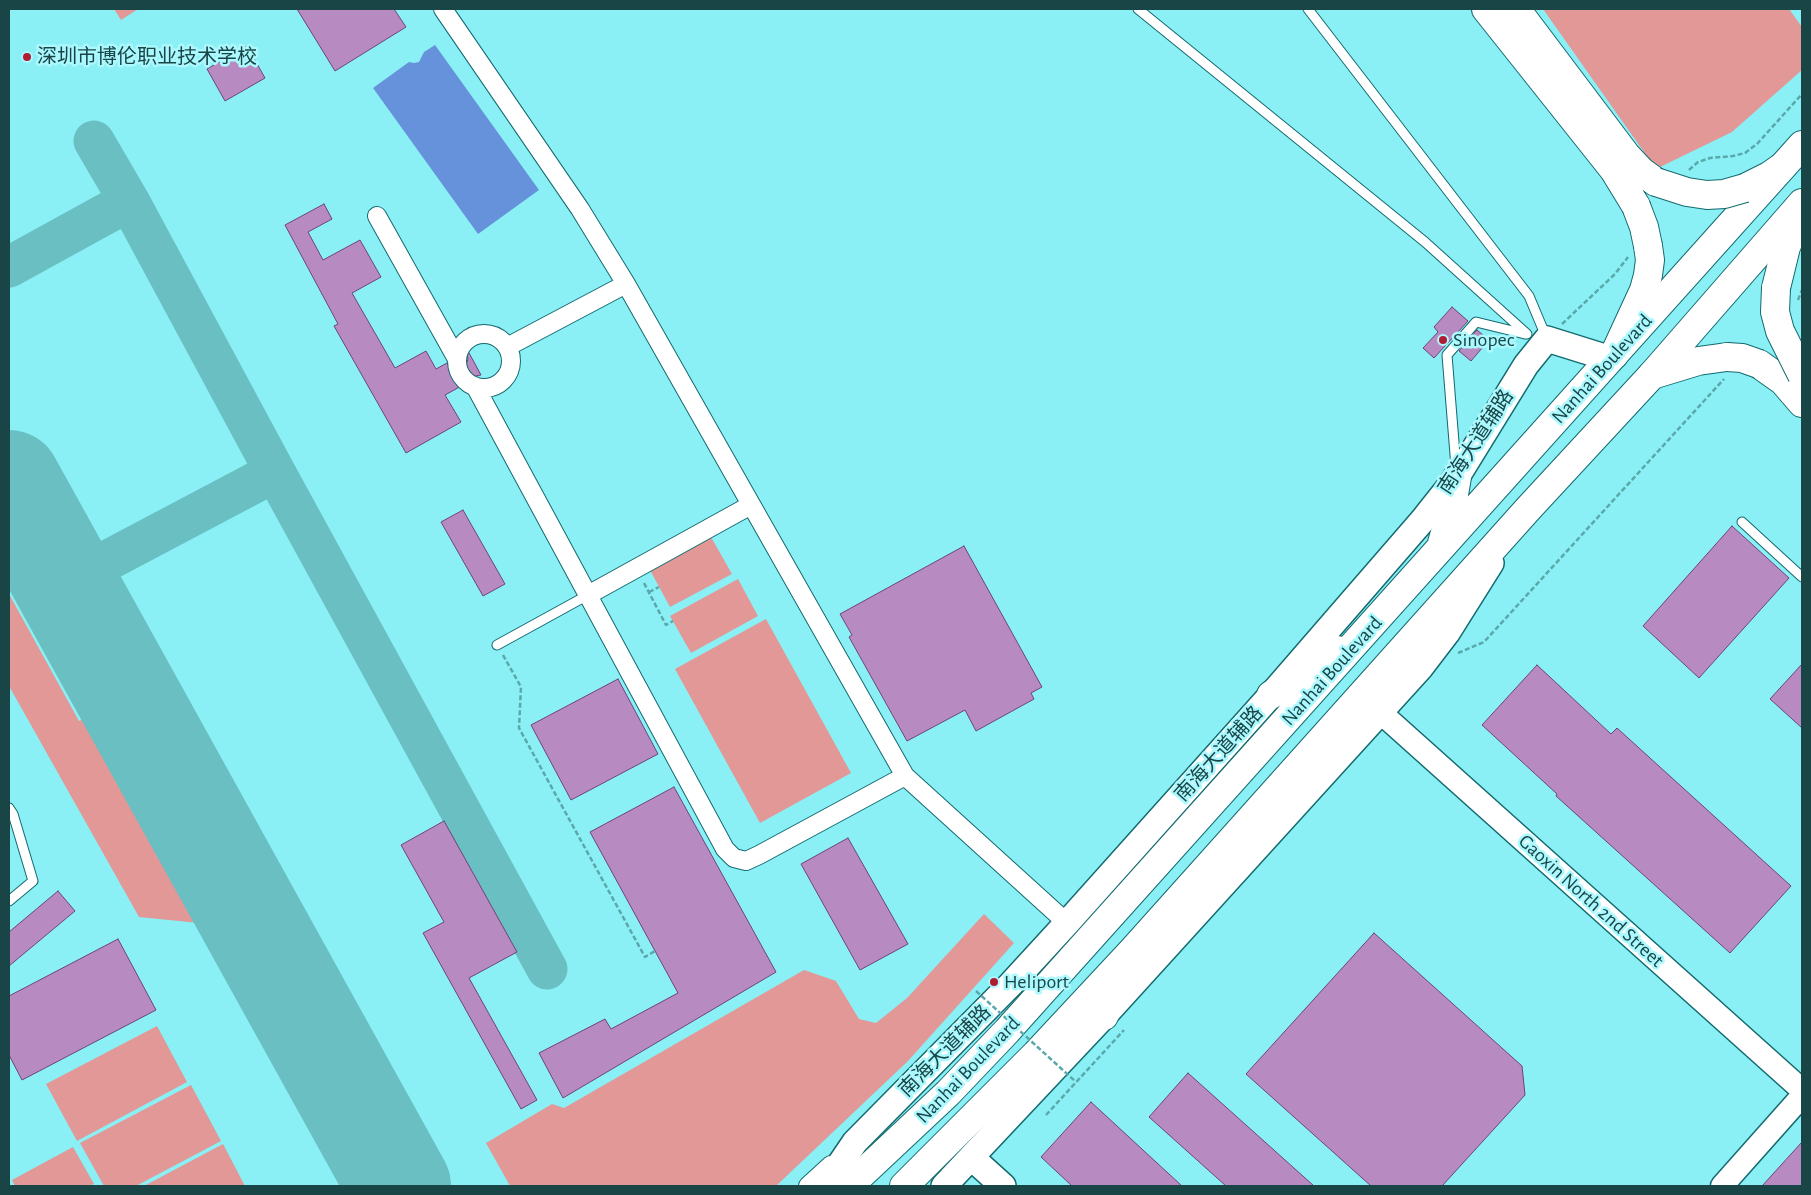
<!DOCTYPE html>
<meta charset="utf-8">
<style>
body{margin:0}
#map{position:relative;width:1811px;height:1195px;overflow:hidden;background:#8af0f5;font-family:"Alegreya Sans",sans-serif}
canvas{display:block}
.frame{position:absolute;inset:0;border:10px solid #194547;pointer-events:none}
</style>
<div id="map">
<canvas width="1811" height="1195"></canvas>
<div class="frame"></div>
</div>
<script>
const ctx = document.querySelector('canvas').getContext('2d');
ctx.lineJoin = 'round';
function paint(path, color) { ctx.fillStyle = color; ctx.fill(path, 'evenodd'); }
const shape = rows => new Path2D(rows.map(r => 'M' + r).join(''));
function strokePath(path, color, width, dash) { ctx.strokeStyle = color; ctx.lineWidth = width; ctx.lineCap = dash ? 'butt' : 'round'; ctx.setLineDash(dash || []); ctx.stroke(path); }
function write(font, color, halo, rows, align = 'center') {
  ctx.font = font + ' "Alegreya Sans","Noto Sans SC",sans-serif'; ctx.lineWidth = 5; ctx.setLineDash([]); ctx.textBaseline = 'middle'; ctx.strokeStyle = halo; ctx.fillStyle = color; for (const [text, x, y, turn = 0] of rows) {
    ctx.save(); ctx.translate(x, y); ctx.rotate((+turn || 0) * Math.PI / 180); ctx.textAlign = isNaN(turn) ? turn : align; if (halo) ctx.strokeText(text, 0, 0); ctx.fillText(text, 0, 0); ctx.restore();
  }
}
paint(shape([
 [114,9,138,9,121,20],
 [1543,9,1789,9,1802,27,1802,70,1732,132,1656,169],
 [711,537,732,574,670,607,650,570],
 [738,579,758,616,691,653,670,616],
 [9,594,79,721,109,710,229,926,139,917,9,686],
 [766,619,851,773,760,823,675,669],
 [984,914,1014,943,908,1061,776,1186,510,1186,486,1143,552,1104,564,1108,804,970,836,981,859,1019,876,1023,907,998],
 [157,1026,187,1082,77,1141,46,1084],
 [191,1085,221,1141,136,1186,104,1186,80,1143],
 [223,1144,245,1186,144,1186],
 [73,1147,94,1184,89,1186,15,1186,12,1180]
]), '#e19897');
paint(shape([
 [435,45,539,190,478,234,373,88,409,62,414,63,419,62,424,52]
]), '#6692db');
strokePath(shape([
 [94,141,129,201,275,472,547,969],
 [9,267,129,201],
 [65,583,275,472]
]), '#6abfc3', 41);
strokePath(shape([
 [9,482,399,1186]
]), '#6abfc3', 104);
const building = shape([
 [297,9,394,9,406,27,335,71,297,9],
 [247,46,265,78,225,101,207,69,247,46],
 [324,204,332,219,308,232,323,260,360,240,381,277,352,293,395,368,426,351,436,369,447,363,451,368,457,370,466,365,468,359,466,353,468,351,481,375,470,377,465,384,445,395,461,422,406,453,334,326,338,324,285,225,324,204],
 [1452,307,1468,321,1434,358,1423,348,1438,332,1434,327,1452,307],
 [1477,330,1489,340,1471,361,1459,351,1477,330],
 [463,510,505,584,483,596,441,522,463,510],
 [1732,526,1789,578,1699,678,1643,626,1732,526],
 [964,546,1042,687,1031,693,1034,699,976,731,965,710,907,741,849,637,852,635,840,614,964,546],
 [1802,664,1802,728,1770,699,1802,664],
 [1537,665,1611,734,1617,728,1791,886,1730,953,1556,796,1557,794,1482,725,1537,665],
 [618,679,658,754,571,800,531,725,618,679],
 [674,787,776,972,563,1098,539,1053,605,1019,611,1029,678,993,590,832,674,787],
 [444,821,517,952,469,978,537,1100,521,1109,423,933,444,922,401,845,444,821],
 [848,838,908,944,860,970,801,864,848,838],
 [58,891,75,911,9,966,9,932,58,891],
 [1374,933,1522,1066,1525,1095,1442,1186,1371,1186,1246,1074,1374,933],
 [118,939,156,1010,22,1080,9,1055,9,996,118,939],
 [1188,1073,1314,1186,1226,1186,1149,1117,1188,1073],
 [1091,1102,1182,1186,1072,1186,1041,1157,1091,1102],
 [1802,1142,1802,1186,1762,1186,1802,1142]
]);
paint(building, '#b88ac2');
strokePath(building, '#6d4377', 1);
const service = shape([
 [1138,9,1425,242,1527,334],
 [1308,9,1529,296,1547,339],
 [1456,467,1447,355,1476,322,1525,334],
 [1742,522,1802,577],
 [497,645,588,595],
 [9,808,13,814,33,881,9,901]
]);
const minor = shape([
 [443,9,580,209,626,284,905,776,1067,923],
 [377,216,457,359],
 '457 361a27 27 0 1 1 54 0a27 27 0 1 1-54 0Z',
 [507,347,626,284],
 [475,386,725,849,734,858,746,861,759,855,905,776],
 [588,595,751,505],
 [808,1186,831,1165]
]);
const tertiary = shape([
 [1380,712,1802,1090],
 [1722,1186,1802,1096]
]);
const secondary = shape([
 [972,1158,1003,1186],
 [825,1186,855,1142,1011,984,1067,923,1271,695,1422,521,1457,477,1526,365,1547,339,1611,359],
 [944,1186,1104,1016,1421,667,1447,633,1491,563]
]);
const primary = shape([
 [1442,543,1451,512,1457,477],
 [1271,695,1337,650],
 [1104,1016,1125,969],
 [849,1186,948,1093,1007,1031,1802,145],
 [904,1186,1036,1054,1133,950,1528,509,1652,375,1802,203]
]);
const motorway = shape([
 [1486,9,1614,170,1636,206],
 [1516,9,1626,155,1642,172,1656,182],
 [1745,188,1769,176,1782,167],
 [1776,288,1786,247,1802,211],
 [1614,355,1644,290,1648,275,1650,260,1648,246],
 [1759,364,1783,381,1802,403],
 [1652,375,1698,361,1727,357]
]);
strokePath(service, '#136a6f', 11);
strokePath(minor, '#136a6f', 20);
strokePath(tertiary, '#136a6f', 25);
strokePath(secondary, '#136a6f', 28);
strokePath(primary, '#136a6f', 30);
strokePath(motorway, '#136a6f', 30);
strokePath(shape([
 [1689,170,1698,162,1710,158,1733,156,1745,153,1757,144,1802,94],
 [1798,300,1802,290],
 [1562,324,1615,274,1628,257],
 [644,583,666,625,673,621],
 [649,592,659,587],
 [1458,653,1484,642,1724,379],
 [503,655,521,687,519,728,645,957,655,951],
 [1046,1115,1124,1030]
]), '#5aa8ab', 2.5, [5, 2.5]);
strokePath(service, '#fff', 9);
strokePath(minor, '#fff', 18);
strokePath(tertiary, '#fff', 22);
strokePath(secondary, '#fff', 25);
strokePath(primary, '#fff', 28);
strokePath(motorway, '#fff', 28);
const motorwayBridge = shape([
 [1656,182,1687,192,1707,195,1724,194,1745,188],
 [1636,206,1644,227,1648,246],
 [1776,288,1775,312,1780,331,1802,375],
 [1727,357,1742,358,1759,364]
]);
strokePath(motorwayBridge, '#136a6f', 30, []);
strokePath(shape([
 [976,991,1076,1082]
]), '#5aa8ab', 2.5, [5, 2.5]);
strokePath(motorwayBridge, '#fff', 28);
for (const [x, y, r, color] of [
 [27,57,5,"#b01c32"],
 [1443,340,5,"#b01c32"],
 [994,982,5,"#b01c32"]
]) { const dot = new Path2D(); dot.arc(x, y, r, 0, 2 * Math.PI); ctx.fillStyle = color; ctx.fill(dot); strokePath(dot, '#abf9fe', 2); }
write('20px', '#194547', '#abf9fe', [
 ["深圳市博伦职业技术学校",37,57],
 ["Sinopec",1453,340],
 ["Heliport",1004,982]
], 'left');
write('20px', '#194547', '#abf9fe', [
 ["Nanhai Boulevard",1602,369,-48],
 ["南海大道辅路",1476,442,-57],
 ["Nanhai Boulevard",1332,671,-48],
 ["南海大道辅路",1219,754,-48],
 ["Gaoxin North 2nd Street",1591,901,42],
 ["南海大道辅路",945,1051,-45],
 ["Nanhai Boulevard",968,1070,-46]
]);
</script>
